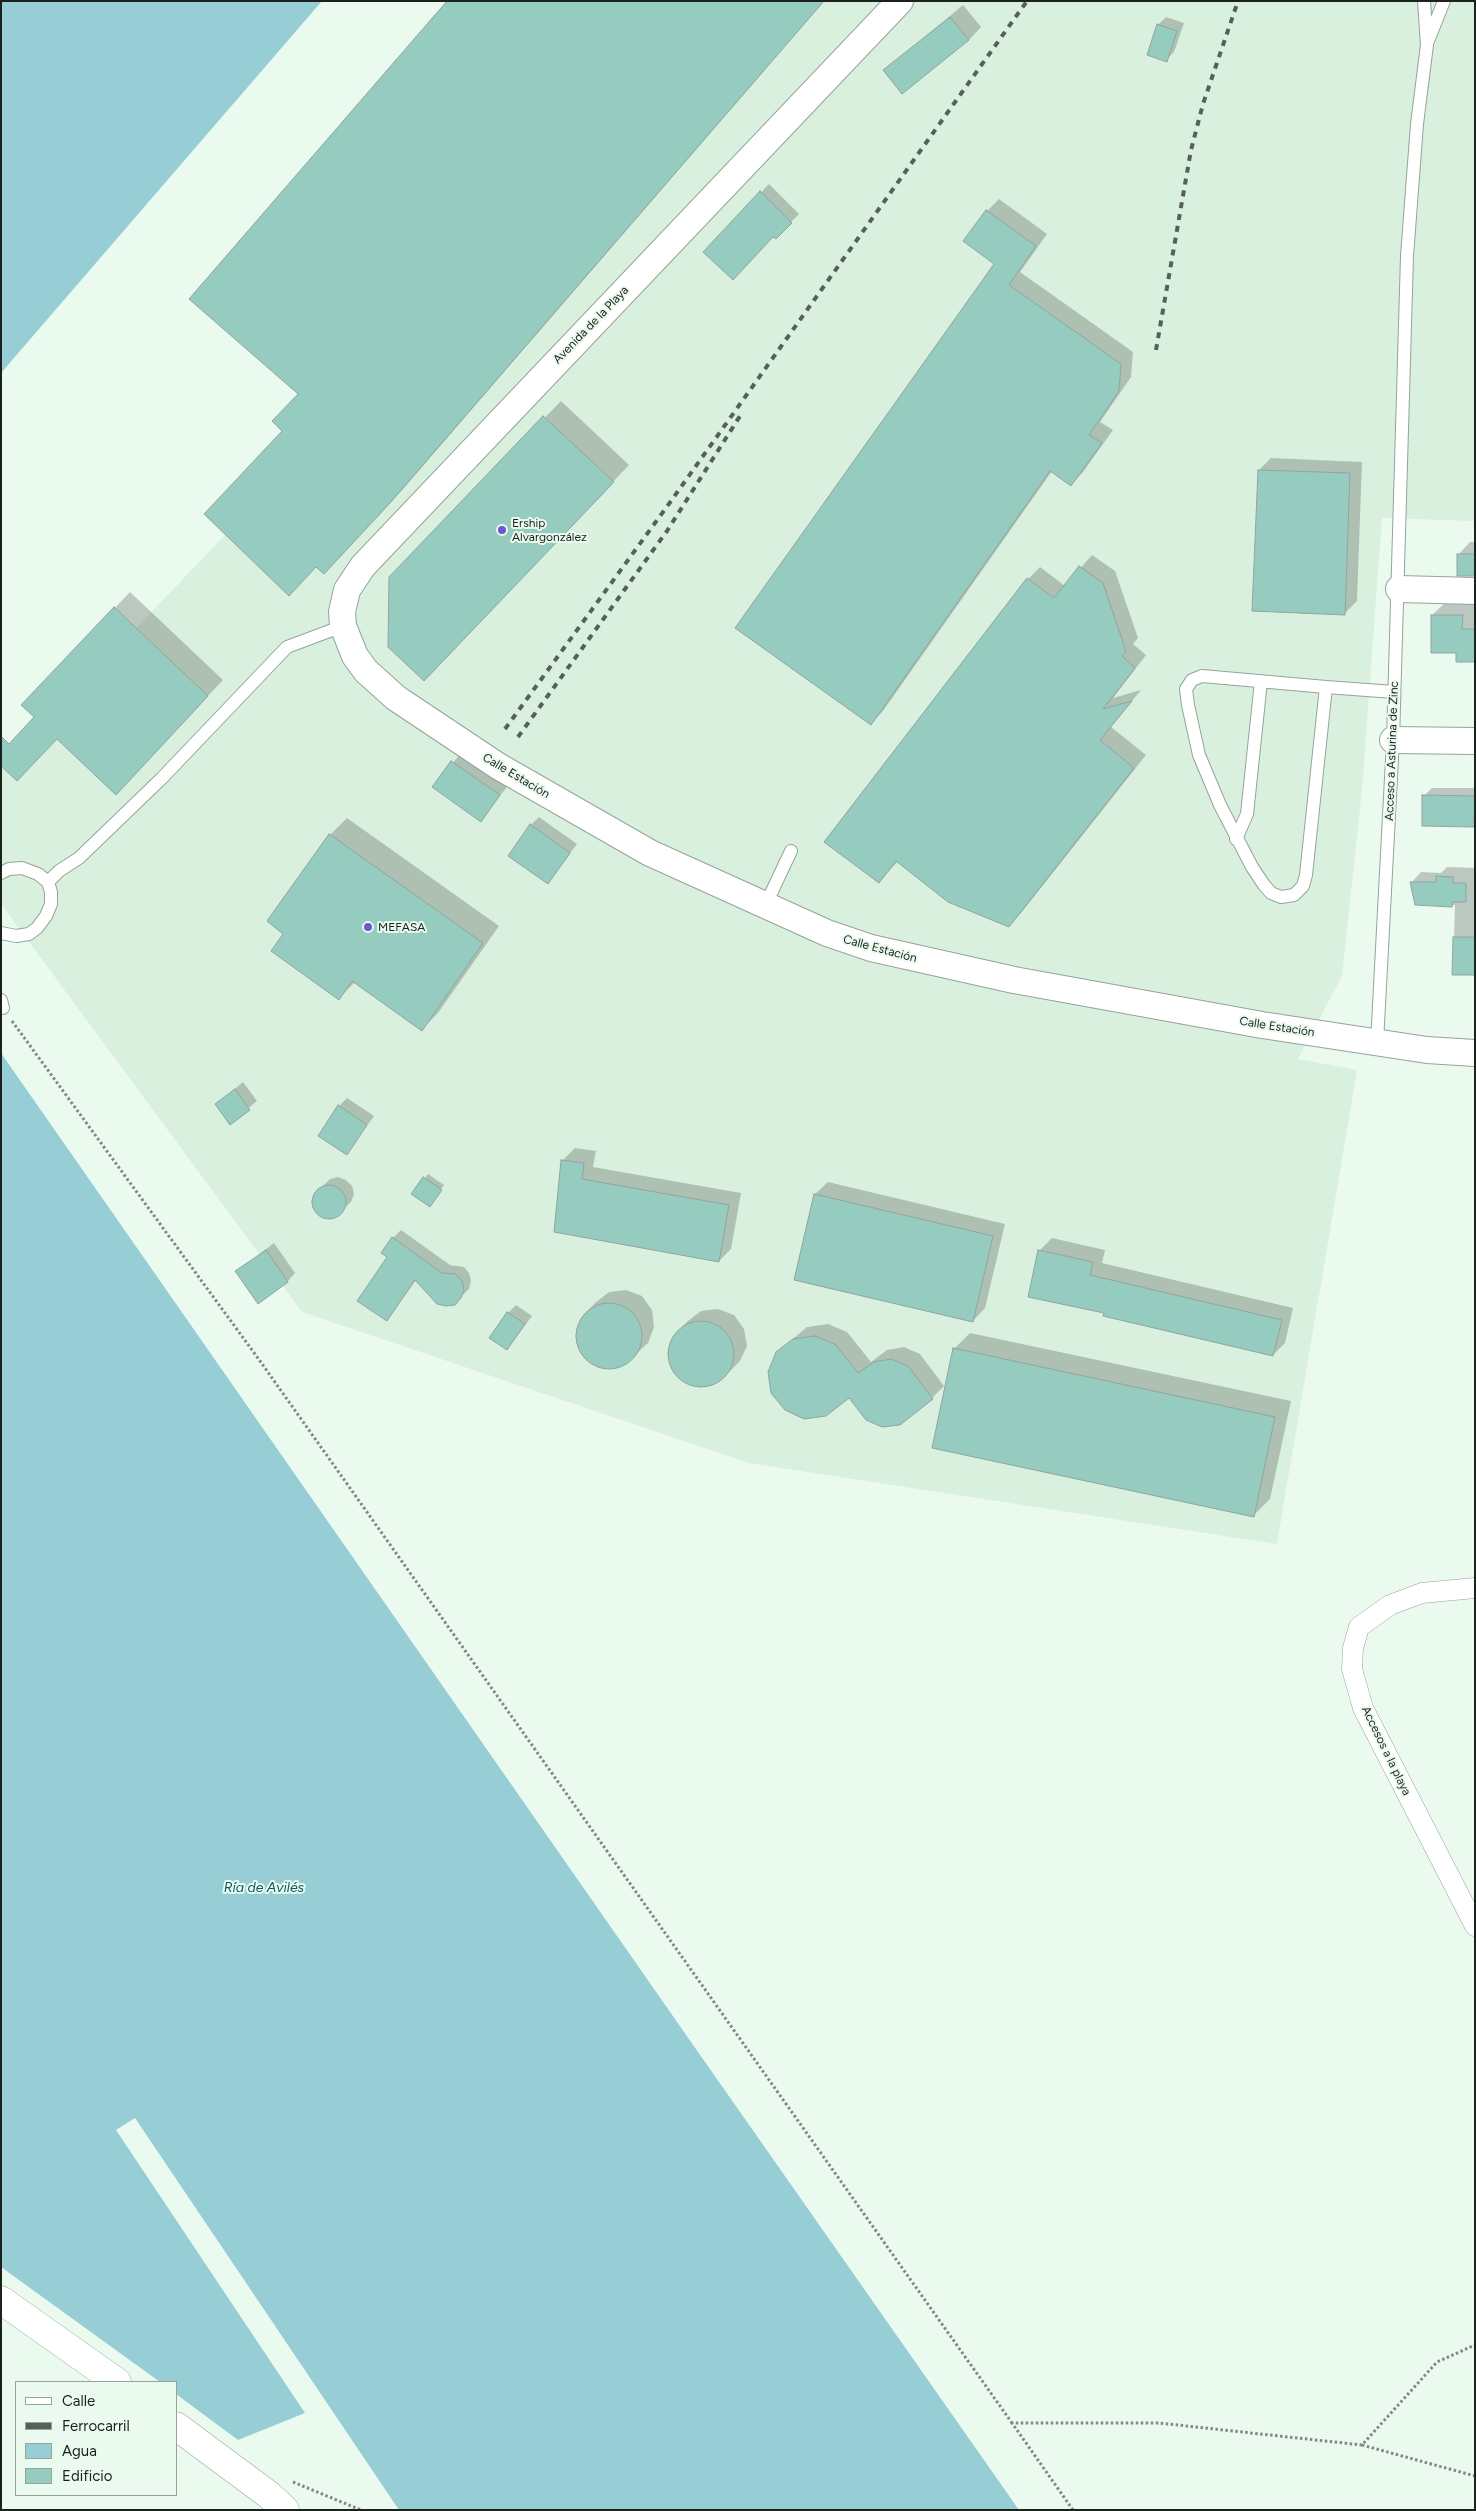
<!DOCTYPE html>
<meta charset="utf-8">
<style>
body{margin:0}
#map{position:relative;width:1476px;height:2511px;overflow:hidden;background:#ebfaef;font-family:Figtree,sans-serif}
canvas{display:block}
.frame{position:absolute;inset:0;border:2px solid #1b211c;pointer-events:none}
.legend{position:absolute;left:15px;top:2381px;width:162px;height:115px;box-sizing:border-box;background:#ebfaef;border:1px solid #98a39b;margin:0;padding:6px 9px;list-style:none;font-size:15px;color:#1b211c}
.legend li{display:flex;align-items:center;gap:10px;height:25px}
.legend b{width:25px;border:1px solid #98a39b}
</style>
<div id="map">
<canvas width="1476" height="2511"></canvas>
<div class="frame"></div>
<ul class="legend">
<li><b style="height:6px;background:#fff"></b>Calle</li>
<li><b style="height:6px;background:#575f59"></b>Ferrocarril</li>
<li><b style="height:14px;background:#97ced5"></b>Agua</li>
<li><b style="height:14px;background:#96cbbf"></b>Edificio</li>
</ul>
</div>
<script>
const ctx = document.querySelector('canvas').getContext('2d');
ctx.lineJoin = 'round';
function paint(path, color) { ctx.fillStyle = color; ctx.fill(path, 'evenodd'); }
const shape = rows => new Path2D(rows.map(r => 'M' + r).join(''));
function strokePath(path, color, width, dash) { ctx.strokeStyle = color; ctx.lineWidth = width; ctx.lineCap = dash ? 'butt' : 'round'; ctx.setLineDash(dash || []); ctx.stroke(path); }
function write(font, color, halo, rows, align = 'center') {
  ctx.font = font + ' Figtree,sans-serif'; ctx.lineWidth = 4; ctx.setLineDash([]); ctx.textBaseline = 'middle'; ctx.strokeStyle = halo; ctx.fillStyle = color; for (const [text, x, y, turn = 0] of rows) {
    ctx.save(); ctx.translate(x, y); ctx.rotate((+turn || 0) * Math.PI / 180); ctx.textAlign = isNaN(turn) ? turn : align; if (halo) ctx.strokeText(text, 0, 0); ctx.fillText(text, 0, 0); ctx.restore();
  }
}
paint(shape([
 [708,1,1475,1,1475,521,1382,518,1362,790,1342,976,1298,1059,1357,1070,1277,1544,749,1463,302,1312,1,904,1,770,710,26]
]), '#daf0df');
paint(shape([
 [1,1,322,1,1,373],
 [1,1053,698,2052,1019,2510,399,2510,135,2118,116,2130,305,2413,238,2440,176,2394,176,2382,160,2382,1,2267]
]), '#97ced5');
paint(shape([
 [449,1,824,1,403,489,337,560,284,431,300,394],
 [963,5,981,27,969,40,885,71],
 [1166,17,1184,23,1174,52,1166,60,1158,25],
 [769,184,799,214,776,237,774,235,705,252],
 [999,199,1047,234,1020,272,1133,352,1131,377,1100,422,1113,430,1083,472,1071,484,1052,471,883,711,871,723,996,263,987,211],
 [561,401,629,465,441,663,390,577],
 [1271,458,1362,462,1357,601,1344,614,1259,470],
 [1470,542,1475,542,1475,575,1458,555],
 [1092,555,1115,571,1138,638,1133,644,1146,655,1113,698,1141,690,1111,727,1146,755,1021,913,1009,926,898,861,879,882,1028,579,1040,567,1065,586],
 [130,592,223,680,116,793,23,705],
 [1445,603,1475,603,1475,661,1457,652,1432,615],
 [460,754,507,787,481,820,434,787],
 [1432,788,1475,788,1475,825,1424,796],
 [539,817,577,844,548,882,531,825],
 [347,818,499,926,438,1013,421,1030,355,982,339,998,285,934,268,920,330,835],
 [1447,867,1475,868,1475,974,1453,974,1455,905,1416,904,1412,882,1421,872,1441,873],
 [243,1082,257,1101,230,1123,216,1105],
 [347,1098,374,1116,347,1153,339,1106],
 [575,1148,596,1151,593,1167,741,1193,731,1249,719,1261,555,1231,563,1160],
 [428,1174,444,1185,433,1201,413,1194],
 [338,1177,346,1180,352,1186,354,1194,351,1202,336,1216,328,1218,320,1216,314,1210,313,1202,315,1194,330,1179],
 [828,1182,1005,1224,985,1308,973,1321,796,1279,815,1194],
 [401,1230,450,1265,464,1267,469,1273,471,1281,469,1289,454,1303,416,1280,387,1320,389,1256,393,1238],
 [1052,1238,1105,1250,1102,1263,1293,1308,1285,1343,1273,1355,1105,1312,1039,1251],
 [274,1243,295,1273,288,1281,237,1272],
 [626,1290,642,1296,652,1310,654,1327,648,1343,635,1355,621,1366,605,1368,589,1362,578,1348,576,1331,583,1316,595,1303,609,1292],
 [516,1305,532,1316,507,1349,508,1313],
 [718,1309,734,1315,744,1329,747,1346,740,1361,727,1374,714,1385,697,1387,681,1380,671,1367,668,1350,675,1334,688,1321,701,1311],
 [828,1324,847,1332,871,1362,887,1350,904,1347,920,1354,944,1386,932,1398,849,1396,777,1352,807,1327],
 [970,1333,1291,1401,1270,1499,1254,1515,954,1349]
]), '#0003');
const building = shape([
 [447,1,824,1,390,503,324,574,316,567,289,596,204,514,282,431,272,421,298,394,189,299,447,1],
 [950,17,969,40,902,94,883,70,950,17],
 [1157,24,1177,31,1167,62,1147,55,1157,24],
 [760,191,792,223,776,239,773,237,733,280,703,252,760,191],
 [986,210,1036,246,1009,285,1121,364,1119,391,1089,435,1102,443,1071,486,1050,471,871,725,735,628,994,264,963,241,986,210],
 [543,416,614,482,424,681,388,647,389,577,543,416],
 [1258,470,1350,473,1345,615,1252,611,1258,470],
 [1457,554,1475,554,1475,576,1457,576,1457,554],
 [1079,566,1103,583,1126,651,1122,656,1135,668,1103,709,1132,701,1100,740,1134,768,1009,927,948,902,896,861,879,883,824,842,1027,578,1054,598,1079,566],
 [114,607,208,696,116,795,57,739,17,781,1,766,1,736,9,744,34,717,21,705,114,607],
 [1431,615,1463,615,1462,629,1475,629,1475,662,1456,662,1456,653,1431,653,1431,615],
 [451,761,500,795,481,822,432,787,451,761],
 [1422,795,1475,796,1474,827,1422,826,1422,795],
 [530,824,570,853,548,884,508,856,530,824],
 [329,834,483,943,422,1031,352,981,339,1000,271,951,283,934,267,921,329,834],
 [1436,876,1453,877,1453,883,1466,883,1466,902,1453,902,1452,907,1415,905,1410,882,1436,882,1436,876],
 [1453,937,1475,937,1475,975,1452,975,1453,937],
 [235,1089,250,1110,230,1125,215,1104,235,1089],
 [338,1105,367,1125,347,1155,318,1136,338,1105],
 [561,1160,584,1163,582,1179,729,1205,719,1262,554,1232,561,1160],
 [423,1177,442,1190,430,1207,411,1194,423,1177],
 '312 1202a17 17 0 1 1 34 0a17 17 0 1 1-34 0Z',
 [814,1194,993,1236,973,1322,794,1280,814,1194],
 [392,1237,442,1273,456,1274,462,1281,464,1290,461,1298,455,1305,446,1306,437,1304,415,1280,387,1321,357,1301,387,1257,381,1253,392,1237],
 [266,1250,288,1282,258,1304,235,1271,266,1250],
 [1038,1250,1093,1262,1090,1275,1282,1320,1273,1356,1103,1316,1104,1313,1028,1297,1038,1250],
 '576 1336a33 33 0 1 1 66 0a33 33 0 1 1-66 0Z',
 [507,1312,525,1324,507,1350,489,1338,507,1312],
 '668 1354a33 33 0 1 1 66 0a33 33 0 1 1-66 0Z',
 [815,1336,835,1344,858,1373,874,1362,891,1359,908,1366,933,1399,900,1425,882,1427,866,1420,849,1398,826,1416,804,1419,785,1410,771,1393,768,1372,776,1352,793,1339,815,1336],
 [953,1348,1275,1417,1254,1517,932,1448,953,1348]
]);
paint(building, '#96cbbf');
strokePath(building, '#92a4a0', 1);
const service = shape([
 [1428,41,1444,1],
 [1202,676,1326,687,1306,875,1303,886,1294,895,1281,897,1271,893,1264,885,1252,867,1220,805,1199,755,1188,705,1186,689,1192,680,1202,676],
 [1326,687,1394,692],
 [1236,839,1247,814,1261,681],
 [1,873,9,869,22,868,38,874,48,882,51,892,51,904,46,916,37,928,29,934,16,936,1,933],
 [48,882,59,871,79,858,162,778,287,647,343,626],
 [765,906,791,851],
 [1,1000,3,1008],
 [1377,1043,1393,740,1407,256,1417,124,1427,45,1424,1]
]);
const pedestrian = shape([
 [1475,1588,1422,1593,1390,1605,1359,1627,1353,1648,1352,1669,1363,1708,1475,1926]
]);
const minor = shape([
 [900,1,363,566,347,590,342,612,343,626,355,656,366,671,396,698,498,766,650,853,827,933,871,948,1014,980,1262,1025,1427,1050,1475,1053],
 [1399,589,1475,591],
 [1393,740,1475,741]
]);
const tertiary = shape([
 [1,2300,117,2382],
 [176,2426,269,2495,285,2510]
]);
strokePath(service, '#95a398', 14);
strokePath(pedestrian, '#95a398', 21);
strokePath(minor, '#95a398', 28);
strokePath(tertiary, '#95a398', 29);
strokePath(shape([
 [12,1021,260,1361,1012,2423],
 [1362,2445,1475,2476],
 [293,2482,361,2510],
 [1073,2510,1012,2423,1159,2423,1362,2445,1437,2362,1475,2345]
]), '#7f8981', 3, [2.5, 2.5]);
strokePath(service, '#fff', 12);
strokePath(pedestrian, '#fff', 20);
strokePath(minor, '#fff', 26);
strokePath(tertiary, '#fff', 28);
strokePath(shape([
 [1156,350,1191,150,1203,104,1238,1],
 [505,729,671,501,1027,1],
 [518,737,667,531,740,416]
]), '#575f59', 4, [6, 6]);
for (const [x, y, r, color] of [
 [502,530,5,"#6956d0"],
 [368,927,5,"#6956d0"]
]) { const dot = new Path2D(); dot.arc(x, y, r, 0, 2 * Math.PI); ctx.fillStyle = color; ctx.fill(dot); strokePath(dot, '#ebfaef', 2); }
write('12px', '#1b211c', '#ebfaef', [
 ["Avenida de la Playa",591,325,-46],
 ["Acceso a Asturina de Zinc",1392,751,-88],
 ["Calle Estación",516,776,31],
 ["Calle Estación",880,949,15],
 ["Calle Estación",1277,1027,9],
 ["Accesos a la playa",1386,1751,64]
]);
write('12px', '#1b211c', '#ebfaef', [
 ["Ership",512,523],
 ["Alvargonzález",512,537],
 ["MEFASA",378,927]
], 'left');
write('italic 14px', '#075860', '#ebfaef', [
 ["Ría de Avilés",264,1888]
]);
</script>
